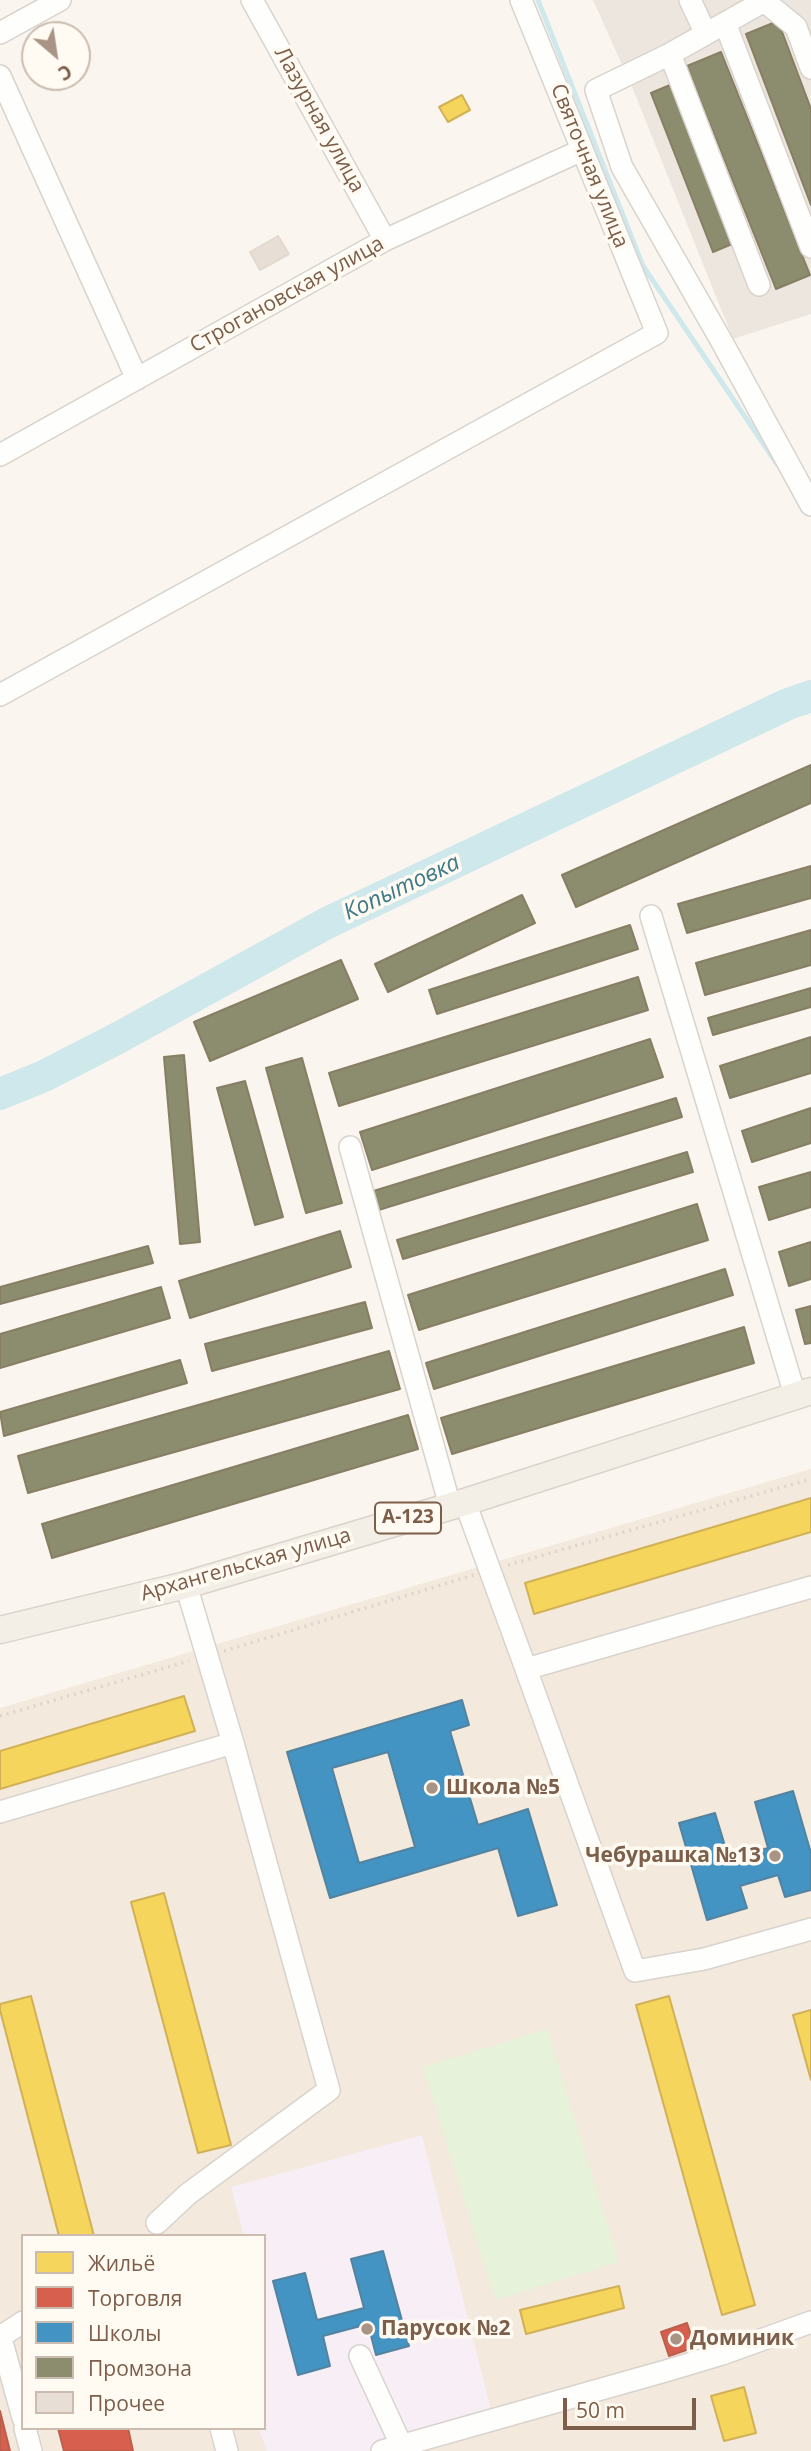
<!DOCTYPE html>
<meta charset="utf-8">
<style>
body{margin:0}
#map{position:relative;width:811px;height:2451px;overflow:hidden;background:#faf6ef;font-family:"Open Sans",sans-serif}
canvas{display:block}
.legend{position:absolute;left:21px;top:2234px;width:245px;height:196px;box-sizing:border-box;background:#fffbf2;border:2px solid #cbbcaf;margin:0;padding:9px 12px;list-style:none;font-size:21px;color:#7c5e4a}
.legend li{display:flex;align-items:center;gap:14px;height:35px}
.legend b{width:35px;border:2px solid #cbbcaf}
.north{position:absolute;left:21px;top:21px;width:70px;height:70px;box-sizing:border-box;background:#fffbf2;border:2px solid #cbbcaf;border-radius:50%;rotate:151deg;font-size:19px;font-weight:700;line-height:28px;text-align:center;color:#7c5e4a}
.north::after{content:'';display:block;margin:auto;width:24px;height:32px;background:#a89384;clip-path:polygon(50% 0,100% 100%,50% 72%,0 100%)}
.scale{position:absolute;left:563px;top:2398px;width:133px;height:32px;box-sizing:border-box;border:4px solid #7c5e4a;border-top:0;padding-left:9px;font-size:21px;line-height:24px;white-space:nowrap;color:#7c5e4a;-webkit-text-stroke:5px #fffbf2;paint-order:stroke}
</style>
<div id="map">
<canvas width="811" height="2451"></canvas>
<ul class="legend">
<li><b style="height:19px;background:#f6d55c"></b>Жильё</li>
<li><b style="height:19px;background:#d6604d"></b>Торговля</li>
<li><b style="height:19px;background:#4393c3"></b>Школы</li>
<li><b style="height:19px;background:#8c8c6e"></b>Промзона</li>
<li><b style="height:19px;background:#e7dfd6"></b>Прочее</li>
</ul>
<div class="north">С</div>
<div class="scale">50 m</div>
</div>
<script>
const ctx = document.querySelector('canvas').getContext('2d');
ctx.lineJoin = 'round';
function paint(path, color) { ctx.fillStyle = color; ctx.fill(path, 'evenodd'); }
const shape = rows => new Path2D(rows.map(r => 'M' + r).join(''));
function strokePath(path, color, width, dash) { ctx.strokeStyle = color; ctx.lineWidth = width; ctx.lineCap = dash ? 'butt' : 'round'; ctx.setLineDash(dash || []); ctx.stroke(path); }
function write(font, color, halo, rows, align = 'center') {
  ctx.font = font + ' "Open Sans",sans-serif'; ctx.lineWidth = 7; ctx.setLineDash([]); ctx.textBaseline = 'middle'; ctx.strokeStyle = halo; ctx.fillStyle = color; for (const [text, x, y, turn = 0] of rows) {
    ctx.save(); ctx.translate(x, y); ctx.rotate((+turn || 0) * Math.PI / 180); ctx.textAlign = isNaN(turn) ? turn : align; if (halo) ctx.strokeText(text, 0, 0); ctx.fillText(text, 0, 0); ctx.restore();
  }
}
paint(shape([
 [811,1469,811,2451,0,2451,0,1708],
 [23,2236,264,2236,264,2428,23,2428]
]), '#f3e9dc');
paint(shape([
 [593,0,811,0,811,314,733,339,635,94]
]), '#ede6df');
paint(shape([
 [422,2135,494,2422,374,2451,267,2451,258,2428,264,2428,264,2236,244,2236,231,2187]
]), '#f7eef6');
paint(shape([
 [547,2029,619,2262,495,2300,423,2067]
]), '#e6f2d9');
const homes = shape([
 [462,95,470,110,448,122,439,107,462,95],
 [811,1498,811,1532,534,1614,525,1583,811,1498],
 [184,1696,195,1731,0,1789,0,1751,184,1696],
 [164,1893,231,2145,198,2153,131,1902,164,1893],
 [31,1996,94,2236,59,2236,0,2010,0,2004,31,1996],
 [669,1996,755,2305,722,2315,636,2005,669,1996],
 [811,2010,811,2080,793,2015,811,2010],
 [619,2286,624,2308,526,2334,520,2310,619,2286],
 [744,2387,756,2433,724,2441,711,2396,744,2387]
]);
paint(homes, '#f6d55c');
strokePath(homes, '#d1b157', 2);
const shops = shape([
 [687,2323,695,2347,669,2356,661,2332,687,2323],
 [0,2411,10,2451,0,2451,0,2411],
 [58,2428,128,2428,133,2451,64,2451,58,2428]
]);
paint(shops, '#d6604d');
strokePath(shops, '#bb5f4c', 2);
const schools = shape([
 [462,1700,469,1725,450,1731,478,1825,528,1809,557,1905,518,1916,498,1848,330,1898,287,1752,462,1700],
 [388,1752,415,1847,359,1863,332,1768,388,1752],
 [793,1791,811,1853,811,1890,785,1897,778,1875,740,1886,747,1908,707,1920,679,1823,715,1813,729,1859,768,1848,755,1802,793,1791],
 [383,2251,409,2346,376,2355,368,2324,323,2336,330,2366,298,2375,273,2281,305,2273,317,2320,364,2308,351,2259,383,2251]
]);
paint(schools, '#4393c3');
strokePath(schools, '#54839f', 2);
const industry = shape([
 [778,21,811,109,811,205,746,34,778,21],
 [721,52,810,275,776,289,687,66,721,52],
 [670,85,732,244,713,252,651,93,670,85],
 [811,765,811,803,576,907,562,875,811,765],
 [811,866,811,898,687,933,678,904,811,866],
 [522,895,535,923,388,992,375,964,522,895],
 [630,925,638,949,437,1014,429,990,630,925],
 [811,930,811,965,705,995,696,963,811,930],
 [341,960,358,999,210,1061,194,1022,341,960],
 [638,977,648,1010,339,1106,329,1073,638,977],
 [811,988,811,1007,713,1035,708,1018,811,988],
 [811,1037,811,1073,730,1098,720,1066,811,1037],
 [650,1039,663,1077,372,1170,360,1132,650,1039],
 [184,1055,200,1242,180,1244,164,1057,184,1055],
 [302,1058,342,1203,306,1213,266,1068,302,1058],
 [245,1081,283,1217,255,1225,217,1088,245,1081],
 [676,1098,682,1117,372,1212,367,1193,676,1098],
 [811,1108,811,1143,752,1162,742,1131,811,1108],
 [687,1152,693,1172,403,1259,397,1240,687,1152],
 [811,1172,811,1207,769,1220,759,1187,811,1172],
 [697,1204,708,1240,419,1330,408,1295,697,1204],
 [340,1231,351,1267,190,1318,179,1281,340,1231],
 [811,1242,811,1279,789,1286,779,1252,811,1242],
 [148,1246,153,1263,0,1304,0,1287,148,1246],
 [725,1269,733,1295,434,1389,426,1363,725,1269],
 [161,1287,170,1318,0,1368,0,1334,161,1287],
 [365,1302,372,1328,212,1371,205,1344,365,1302],
 [811,1306,811,1343,805,1344,796,1310,811,1306],
 [744,1327,754,1363,452,1454,441,1418,744,1327],
 [389,1351,400,1389,28,1493,18,1456,389,1351],
 [180,1360,187,1383,4,1436,0,1412,180,1360],
 [408,1415,418,1449,52,1558,42,1524,408,1415]
]);
paint(industry, '#8c8c6e');
strokePath(industry, '#877e63', 2);
strokePath(shape([
 [538,0,643,266,777,464]
]), '#cfe8ec', 5);
strokePath(shape([
 [0,1094,44,1076,118,1038,327,923,788,704,811,696]
]), '#cfe8ec', 32);
const building = shape([
 [278,236,289,254,260,270,250,252,278,236]
]);
paint(building, '#e7dfd6');
strokePath(building, '#e4d9d0', 2);
const minor = shape([
 [252,0,385,240],
 [690,0,706,34],
 [763,0,796,27,811,68],
 [766,0,670,54,596,90,622,167,722,342,811,505],
 [725,23,811,247],
 [0,33,60,0],
 [670,54,759,285],
 [0,76,137,379],
 [0,455,385,240,582,150],
 [0,695,657,333,521,0],
 [651,916,795,1395],
 [350,1147,450,1506],
 [465,1502,526,1669,811,1587],
 [526,1669,635,1971,704,1959,811,1929],
 [0,1812,233,1743,186,1585],
 [157,2223,188,2194,329,2090,233,1743],
 [0,2335,23,2418],
 [0,2337,23,2322],
 [360,2356,404,2451],
 [25,2428,31,2451],
 [221,2428,227,2451],
 [382,2451,669,2370,722,2354,811,2322]
]);
const major = shape([
 [0,1630,186,1585,465,1502,811,1391]
]);
strokePath(minor, '#d9d3cd', 24);
strokePath(major, '#dbd2cb', 29);
strokePath(shape([
 [508,1565,811,1479],
 [224,1651,474,1575],
 [0,1716,189,1661]
]), '#ddd6ce', 3.5, [2, 5]);
strokePath(minor, '#fefefd', 21);
strokePath(major, '#f4efe6', 26);
for (const [x, y, r, color] of [
 [432,1788,7,"#a89384"],
 [775,1856,7,"#a89384"],
 [367,2329,7,"#a89384"],
 [676,2339,7,"#a89384"]
]) { const dot = new Path2D(); dot.arc(x, y, r, 0, 2 * Math.PI); ctx.fillStyle = color; ctx.fill(dot); strokePath(dot, '#fffbf2', 2.5); }
for (const [x, y, w] of [
 [408,1518,66]
]) { const box = new Path2D(); box.roundRect(x - w / 2, y - 15.5, w, 31, 5); ctx.fillStyle = '#fffbf2'; ctx.fill(box); strokePath(box, '#7c5e4a', 2); }
write('bold 19px', '#7c5e4a', null, [
 ["А-123",408,1518]
]);
write('21px', '#7c5e4a', '#fffbf2', [
 ["Лазурная улица",319,120,61],
 ["Святочная улица",589,166,68],
 ["Строгановская улица",287,295,-29],
 ["Архангельская улица",246,1565,-16]
]);
write('bold 21px', '#7c5e4a', '#fffbf2', [
 ["Школа №5",446,1788],
 ["Чебурашка №13",761,1856,"right"],
 ["Парусок №2",381,2329],
 ["Доминик",690,2339]
], 'left');
write('italic 23px', '#3f7a89', '#fffbf2', [
 ["Копытовка",402,888,-25]
]);
</script>
